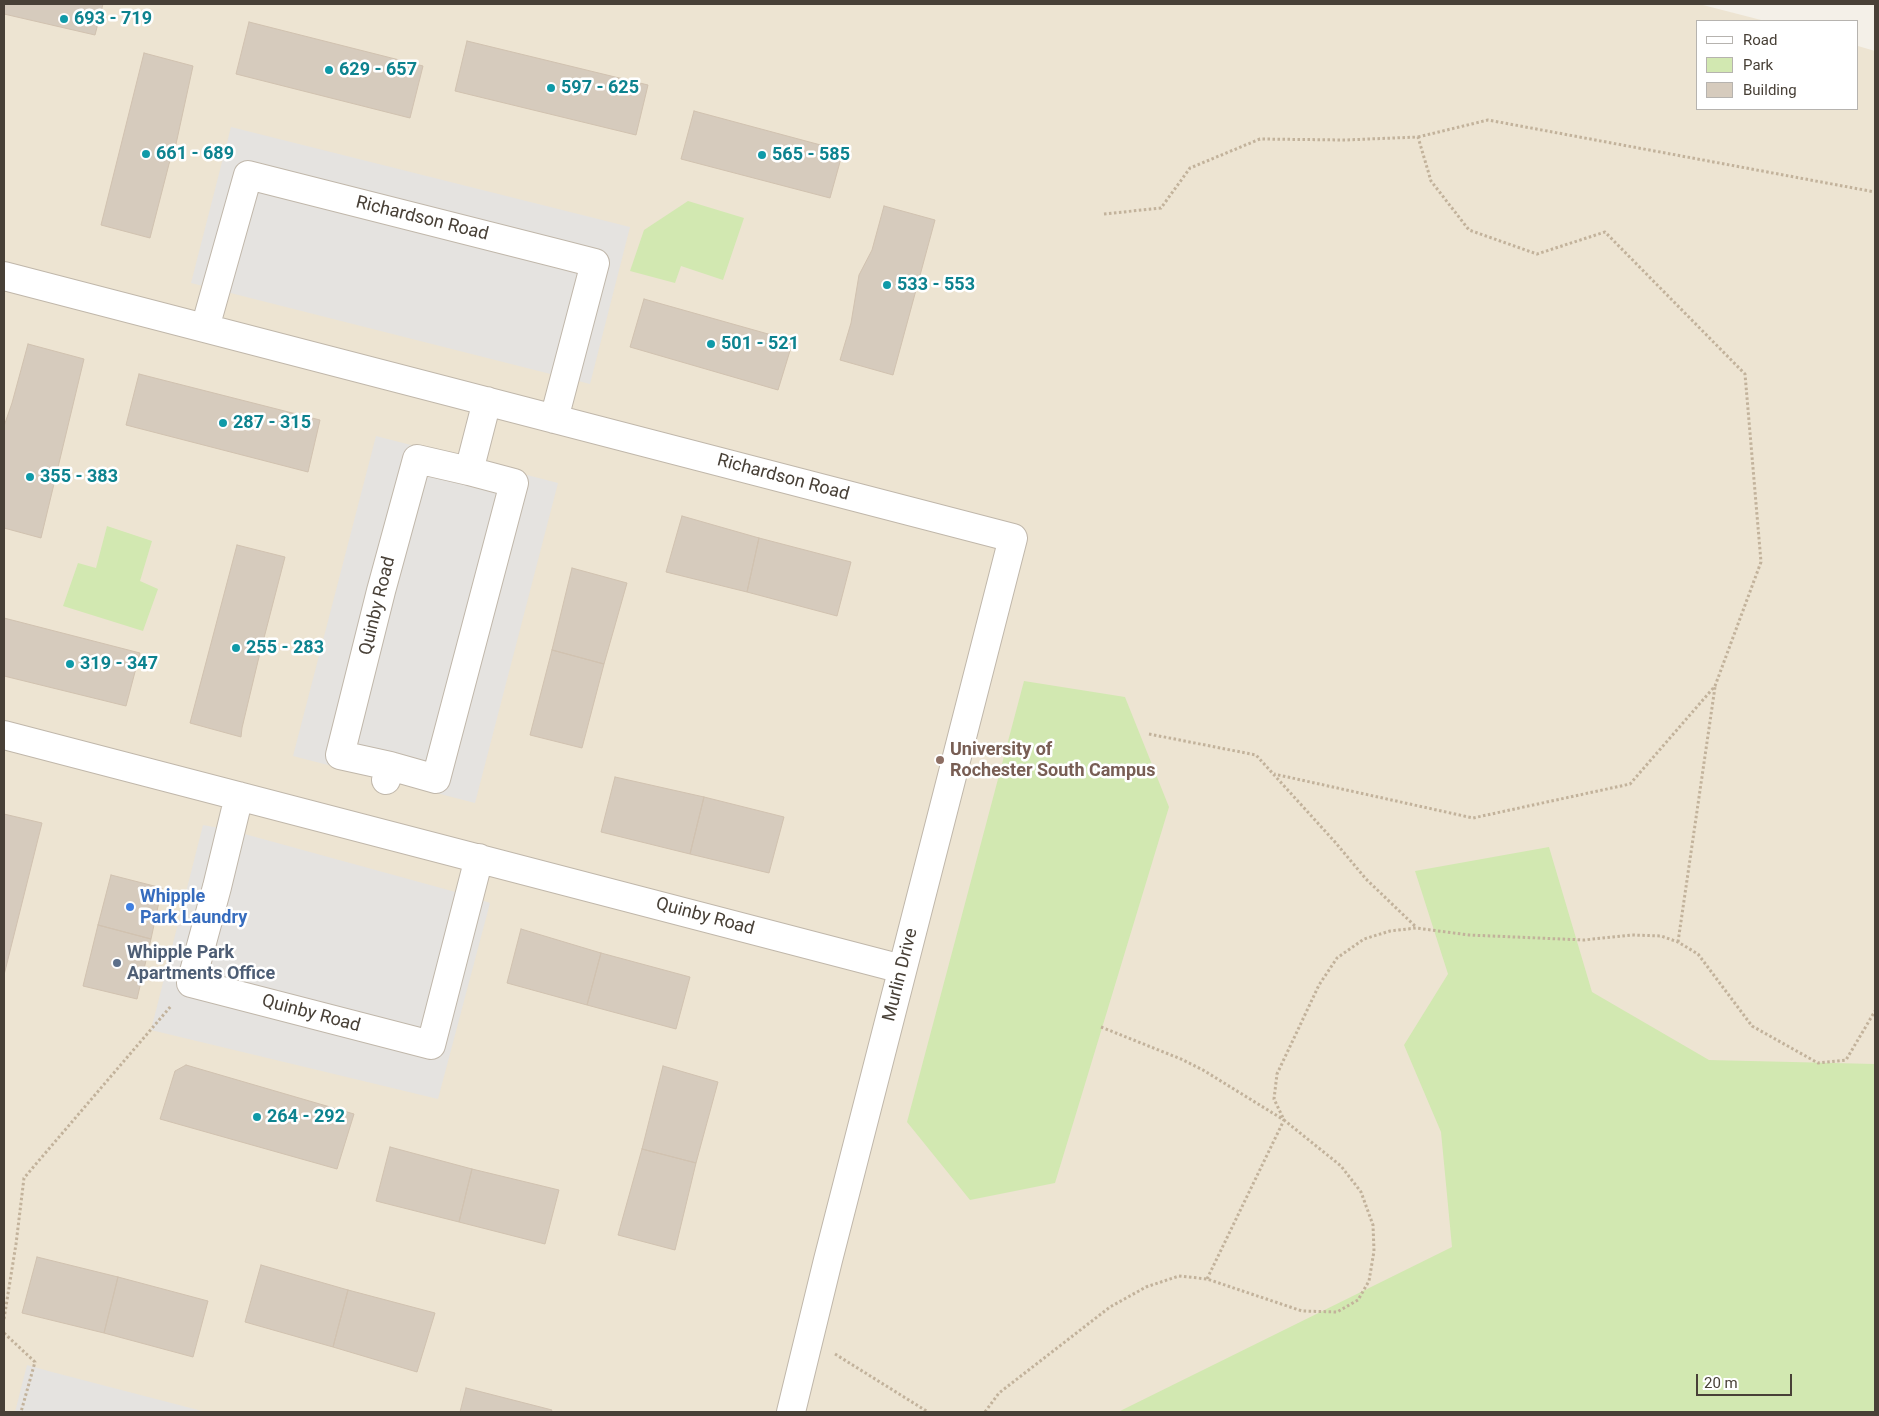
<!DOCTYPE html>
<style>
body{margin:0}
#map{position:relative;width:1879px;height:1416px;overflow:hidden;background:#f4f0e8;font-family:Roboto,sans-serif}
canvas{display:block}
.frame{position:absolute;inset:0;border:5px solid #484037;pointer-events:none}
.legend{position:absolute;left:1696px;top:20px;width:162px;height:90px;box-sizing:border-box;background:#fff;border:1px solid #b6b3af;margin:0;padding:6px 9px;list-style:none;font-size:15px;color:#484037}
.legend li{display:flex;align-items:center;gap:10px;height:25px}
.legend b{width:25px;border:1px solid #b6b3af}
.scale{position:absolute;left:1696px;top:1374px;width:96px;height:22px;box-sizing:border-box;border:2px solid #484037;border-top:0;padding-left:6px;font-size:15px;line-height:18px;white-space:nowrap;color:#484037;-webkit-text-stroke:4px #fff;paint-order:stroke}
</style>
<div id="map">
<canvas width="1879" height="1416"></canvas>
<div class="frame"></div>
<ul class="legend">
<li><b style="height:6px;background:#fff"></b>Road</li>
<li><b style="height:14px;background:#d2e8b1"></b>Park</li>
<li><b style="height:14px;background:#d6cbbd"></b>Building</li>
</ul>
<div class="scale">20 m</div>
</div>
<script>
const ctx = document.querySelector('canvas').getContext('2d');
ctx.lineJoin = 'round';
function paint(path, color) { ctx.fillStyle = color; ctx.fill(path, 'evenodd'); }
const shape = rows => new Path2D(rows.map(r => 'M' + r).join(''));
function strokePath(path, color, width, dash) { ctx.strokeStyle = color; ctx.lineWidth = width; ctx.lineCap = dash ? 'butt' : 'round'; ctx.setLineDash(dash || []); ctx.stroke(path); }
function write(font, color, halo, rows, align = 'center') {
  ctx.font = font + ' Roboto,sans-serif'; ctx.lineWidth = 5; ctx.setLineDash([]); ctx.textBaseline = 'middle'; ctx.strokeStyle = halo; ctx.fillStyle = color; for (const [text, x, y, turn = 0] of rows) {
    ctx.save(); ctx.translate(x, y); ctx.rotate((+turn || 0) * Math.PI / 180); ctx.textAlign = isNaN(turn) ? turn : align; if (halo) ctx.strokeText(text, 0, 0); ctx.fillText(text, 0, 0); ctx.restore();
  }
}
paint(shape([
 [4,4,1699,4,1765,21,1698,21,1698,109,1858,109,1858,46,1875,51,1875,1412,4,1412]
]), '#ede4d2');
paint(shape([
 [688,201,744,218,723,280,681,266,675,283,630,271,644,230],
 [107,526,152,541,140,581,158,589,143,631,63,606,78,563,96,568],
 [1024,681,1125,697,1169,807,1055,1183,970,1200,907,1122],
 [1549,847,1592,992,1709,1060,1875,1064,1875,1412,1118,1412,1452,1247,1441,1132,1404,1045,1448,974,1415,871]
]), '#d2e8b1');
paint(shape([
 [231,127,630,227,590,384,191,283],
 [376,436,558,483,475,803,293,756],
 [203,825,230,830,470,896,490,903,438,1099,151,1030],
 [27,1365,52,1372,206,1412,15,1412]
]), '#e5e3e0');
const building = shape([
 [4,4,103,4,95,35,4,14,4,4],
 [249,22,423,66,410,118,236,74,249,22],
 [467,41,648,85,636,135,455,91,467,41],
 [144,53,193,66,176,144,169,164,150,238,101,225,144,53],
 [694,111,843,151,830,198,681,159,694,111],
 [884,206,935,220,893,375,840,360,851,323,859,275,872,250,884,206],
 [644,299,793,341,778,390,630,347,644,299],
 [28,344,84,359,41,538,4,528,4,426,12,403,28,344],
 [139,374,320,420,308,472,126,425,139,374],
 [682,516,759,538,747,592,666,572,682,516],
 [759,538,851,562,837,616,747,592,759,538],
 [237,545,285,557,258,661,242,728,241,737,190,723,237,545],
 [572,568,627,583,604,664,552,650,572,568],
 [4,618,140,653,126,706,4,676,4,618],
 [552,650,604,664,582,748,530,735,552,650],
 [615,777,704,797,690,854,601,832,615,777],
 [704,797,784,817,769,873,690,854,704,797],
 [4,814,42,823,4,975,4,814],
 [111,875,162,888,151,939,98,925,111,875],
 [98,925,151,939,137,999,83,986,98,925],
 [521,929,601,953,587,1005,507,983,521,929],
 [601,953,690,977,676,1029,587,1005,601,953],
 [186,1065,354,1114,337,1169,160,1119,175,1071,186,1065],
 [663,1066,718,1082,696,1163,642,1149,663,1066],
 [390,1147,472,1169,459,1222,376,1201,390,1147],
 [642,1149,696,1163,675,1250,618,1235,642,1149],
 [472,1169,559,1190,545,1244,459,1222,472,1169],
 [37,1257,118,1277,104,1333,22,1313,37,1257],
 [261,1265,348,1290,333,1347,245,1322,261,1265],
 [118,1277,208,1301,193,1357,104,1333,118,1277],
 [348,1290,435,1313,417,1372,333,1347,348,1290],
 [466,1388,552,1410,551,1412,460,1412,466,1388]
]);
paint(building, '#d6cbbd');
strokePath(building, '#d1c2b0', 1);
const street = shape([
 [4,276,1013,538,828,1260,791,1412],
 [205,328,248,175,560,254,595,263,554,419],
 [4,735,902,969],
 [390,766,340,755,381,591,417,459,469,471],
 [386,780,390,766,436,779,514,483,469,471,487,401],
 [239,796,217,887,191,983,431,1045,479,858]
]);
strokePath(street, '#c0b7aa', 30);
strokePath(shape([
 [1418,137,1488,120,1875,192],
 [1104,214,1161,208,1190,168,1260,139,1345,140,1418,137,1431,181,1469,230,1537,254,1605,232,1745,374,1761,562,1715,686,1630,784,1473,818,1274,774],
 [1149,734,1256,755,1335,842,1366,879,1416,927],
 [1678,942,1715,687],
 [1101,1027,1181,1059,1203,1070,1284,1120,1207,1279],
 [4,1319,16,1244,24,1178,171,1006],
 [4,1333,35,1362,21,1412],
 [835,1354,928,1412],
 [985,1412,999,1393,1110,1307,1146,1287,1179,1276,1207,1279,1302,1311,1337,1312,1358,1300,1369,1281,1374,1251,1373,1225,1361,1192,1341,1166,1284,1120,1274,1099,1277,1074,1319,985,1337,958,1364,939,1390,931,1416,928,1469,935,1584,940,1632,935,1661,936,1678,942,1698,954,1752,1026,1818,1063,1846,1060,1875,1011]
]), '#c2b29b', 3, [2.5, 2.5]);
strokePath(street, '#fff', 28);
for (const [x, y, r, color] of [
 [64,19,5,"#0f9aa8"],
 [329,70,5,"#0f9aa8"],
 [551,88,5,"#0f9aa8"],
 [146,154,5,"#0f9aa8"],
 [762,155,5,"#0f9aa8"],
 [887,285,5,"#0f9aa8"],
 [711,344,5,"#0f9aa8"],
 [223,423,5,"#0f9aa8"],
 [30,477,5,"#0f9aa8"],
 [236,648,5,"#0f9aa8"],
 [70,664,5,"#0f9aa8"],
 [940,760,5,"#8d6e63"],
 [130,907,5,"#3f7fe0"],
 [117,963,5,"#5c6f8a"],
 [257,1117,5,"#0f9aa8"]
]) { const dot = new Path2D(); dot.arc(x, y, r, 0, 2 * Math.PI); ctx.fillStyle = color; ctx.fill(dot); strokePath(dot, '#fff', 2); }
write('bold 18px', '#0d838f', '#fff', [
 ["693 - 719",74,19],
 ["629 - 657",339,70],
 ["597 - 625",561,88],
 ["661 - 689",156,154],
 ["565 - 585",772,155],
 ["533 - 553",897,285],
 ["501 - 521",721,344],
 ["287 - 315",233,423],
 ["355 - 383",40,477],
 ["255 - 283",246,648],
 ["319 - 347",80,664],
 ["264 - 292",267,1117]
], 'left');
write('18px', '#484037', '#fff', [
 ["Richardson Road",422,219,14],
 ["Richardson Road",783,478,15],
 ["Quinby Road",378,606,-76],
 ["Quinby Road",705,917,15],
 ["Murlin Drive",901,975,-76],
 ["Quinby Road",311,1014,15]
]);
write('bold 18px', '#785e54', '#fff', [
 ["University of",950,750],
 ["Rochester South Campus",950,771]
], 'left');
write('bold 18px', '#366cbe', '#fff', [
 ["Whipple",140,897],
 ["Park Laundry",140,918]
], 'left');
write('bold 18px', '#4e5e75', '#fff', [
 ["Whipple Park",127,953],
 ["Apartments Office",127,974]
], 'left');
</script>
